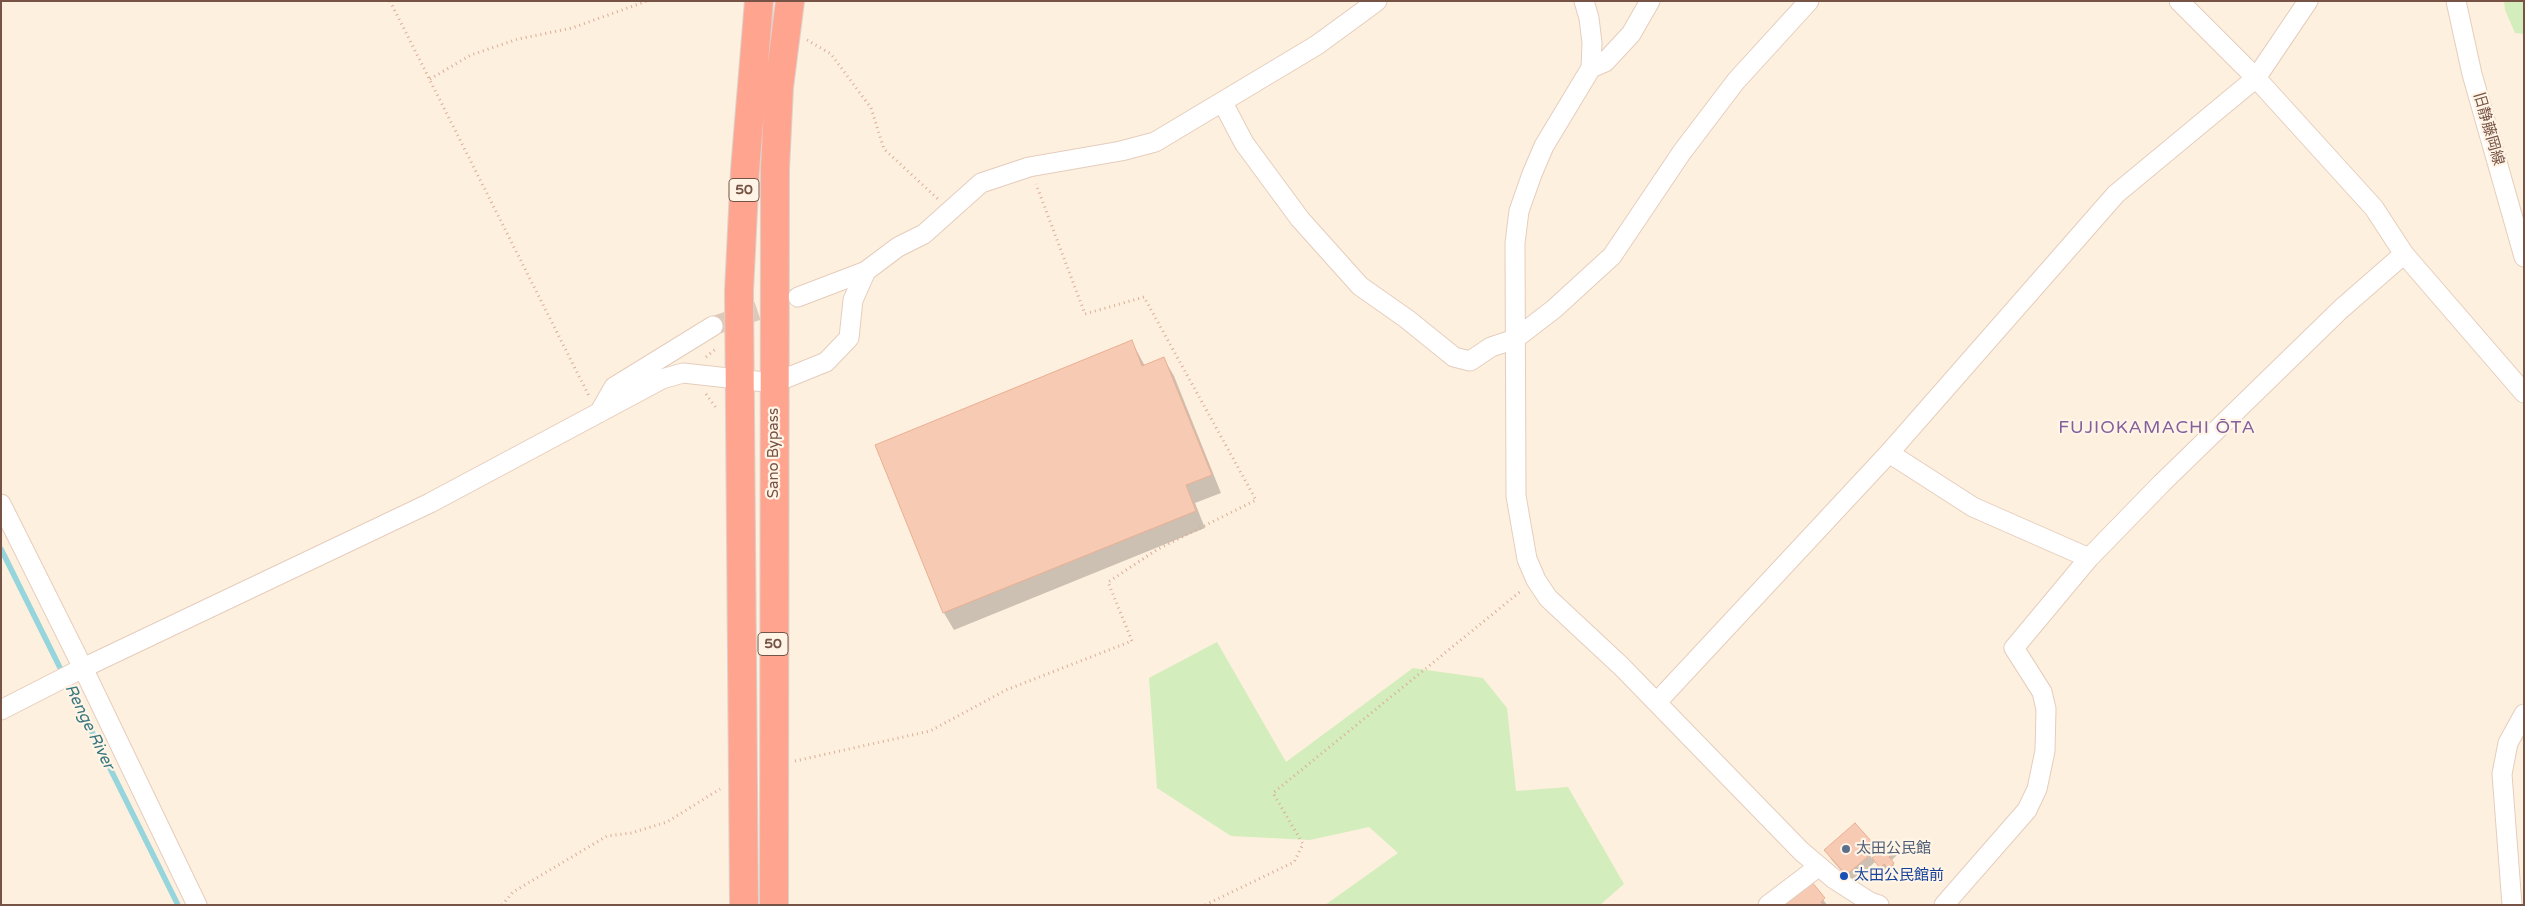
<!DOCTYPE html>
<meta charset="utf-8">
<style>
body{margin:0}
#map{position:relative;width:2525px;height:906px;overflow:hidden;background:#fef0de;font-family:"Varela Round",sans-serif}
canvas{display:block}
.frame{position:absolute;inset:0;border:2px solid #765344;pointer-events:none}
</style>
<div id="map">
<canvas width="2525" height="906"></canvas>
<div class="frame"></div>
</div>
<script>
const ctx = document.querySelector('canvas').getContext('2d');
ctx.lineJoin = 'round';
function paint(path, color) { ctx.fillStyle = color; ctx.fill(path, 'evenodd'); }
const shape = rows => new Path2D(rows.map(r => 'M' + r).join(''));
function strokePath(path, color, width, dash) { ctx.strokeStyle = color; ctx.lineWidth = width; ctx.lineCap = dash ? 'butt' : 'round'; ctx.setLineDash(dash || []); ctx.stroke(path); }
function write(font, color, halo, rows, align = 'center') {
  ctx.font = font + ' "Varela Round","Noto Sans JP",sans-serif'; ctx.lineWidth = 4.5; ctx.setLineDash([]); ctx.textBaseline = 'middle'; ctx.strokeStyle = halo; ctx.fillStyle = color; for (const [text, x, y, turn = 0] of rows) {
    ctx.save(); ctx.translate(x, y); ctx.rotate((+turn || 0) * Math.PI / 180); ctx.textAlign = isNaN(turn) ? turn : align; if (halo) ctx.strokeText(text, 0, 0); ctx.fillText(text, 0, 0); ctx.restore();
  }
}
paint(shape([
 [2504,1,2524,1,2524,34,2515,33,2505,10],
 [1217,642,1286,762,1413,668,1483,678,1507,708,1516,791,1568,787,1624,884,1600,905,1325,905,1398,853,1369,827,1310,840,1231,836,1157,788,1149,678]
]), '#d3edbc');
paint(shape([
 [1132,342,1145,366,1164,359,1174,376,1221,493,1195,503,1205,528,954,630,944,613,877,445],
 [1855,824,1876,851,1871,856,1872,859,1891,843,1897,849,1899,853,1891,861,1896,868,1891,872,1887,867,1883,871,1875,862,1852,883,1831,859,1826,850],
 [1811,883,1827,905,1784,905]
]), '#0003');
strokePath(shape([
 [1,549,178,905]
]), '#97d5dc', 5.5);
const building = shape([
 [1132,340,1142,366,1164,357,1212,475,1186,485,1196,511,943,613,875,445,1132,340],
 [1855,823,1872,842,1865,848,1871,854,1846,875,1824,850,1855,823],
 [1891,841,1898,849,1889,857,1894,863,1889,869,1884,864,1880,868,1872,858,1891,841],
 [1811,881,1825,898,1821,902,1823,905,1782,905,1811,881]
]);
paint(building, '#f6cab3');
strokePath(building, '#eaae92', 1);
strokePath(shape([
 [713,326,798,297]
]), '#dcc9b8', 19, [19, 9]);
const minor = shape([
 [1584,1,1589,18,1592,43,1591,68,1544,146,1532,174,1519,211,1515,243,1516,496,1527,559,1536,580,1548,598,1622,667,1801,851,1834,879,1870,902,1879,905],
 [2179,1,2256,78,2374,208,2404,254,2524,393],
 [2456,1,2472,74,2524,257],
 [1591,68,1605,62,1631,34,1650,1],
 [1223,103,1244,143,1300,219,1360,286,1407,319,1454,357,1470,361,1491,347,1515,339,1554,309,1612,256,1682,152,1736,81,1809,1],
 [798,297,866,271],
 [599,413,614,387,713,326],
 [1889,453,1973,507,2089,558],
 [1,504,83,668,197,905],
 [1657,702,1889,453,2116,194,2256,78,2308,1],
 [1,710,83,668,430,503,662,379,683,373,774,383,826,362,849,338,853,300,866,271,898,247,924,234,981,183,1029,167,1121,151,1155,142,1317,45,1377,1],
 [1768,905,1818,867],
 [1944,905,2027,810,2037,789,2045,751,2046,709,2042,692,2014,648,2089,558,2162,483,2341,309,2404,254],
 [2512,905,2502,774,2508,743,2524,714]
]);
const highway = shape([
 [744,905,739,291,745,170,759,1],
 [774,905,775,169,779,87,790,1]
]);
strokePath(minor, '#e5cdbd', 21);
strokePath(highway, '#dbd2ce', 30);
strokePath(shape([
 [390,1,589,396],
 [807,40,831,54,871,108,884,149,938,199],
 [430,79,471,55,518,39,572,28,647,1],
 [706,357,717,348],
 [706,394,717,409],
 [795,761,930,731,1006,690,1132,641,1108,582,1158,549,1256,500,1144,297,1085,314,1036,184],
 [502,905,513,892,607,836,631,833,667,822,720,789],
 [1205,905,1294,862,1303,844,1273,793,1521,591]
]), '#dbad97', 3, [1, 4]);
strokePath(minor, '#fff', 19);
strokePath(highway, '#ffa58f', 28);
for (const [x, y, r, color] of [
 [1846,849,5,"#5c6f8a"],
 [1844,876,5,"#1a4fb4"]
]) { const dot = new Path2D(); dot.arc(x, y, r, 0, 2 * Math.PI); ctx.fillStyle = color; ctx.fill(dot); strokePath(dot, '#fff4e6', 2); }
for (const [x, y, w] of [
 [744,190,30],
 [773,644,30]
]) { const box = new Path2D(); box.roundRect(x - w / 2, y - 11.5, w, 23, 4); ctx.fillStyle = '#fff4e6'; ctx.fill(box); strokePath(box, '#765344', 1); }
write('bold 14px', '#765344', null, [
 ["50",744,190],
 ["50",773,644]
]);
write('15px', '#765344', '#fff4e6', [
 ["旧静藤岡線",2488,129,74],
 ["Sano Bypass",774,453,-90]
]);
write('15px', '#4e5e75', '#fff4e6', [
 ["太田公民館",1856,849]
], 'left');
write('15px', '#164399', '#fff4e6', [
 ["太田公民館前",1854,876]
], 'left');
write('italic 16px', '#37767e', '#fff4e6', [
 ["Renge River",89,727,64]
]);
ctx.letterSpacing = '1px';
write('18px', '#835f9b', '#fff4e6', [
 ["FUJIOKAMACHI ŌTA",2157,428]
]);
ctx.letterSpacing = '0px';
</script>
